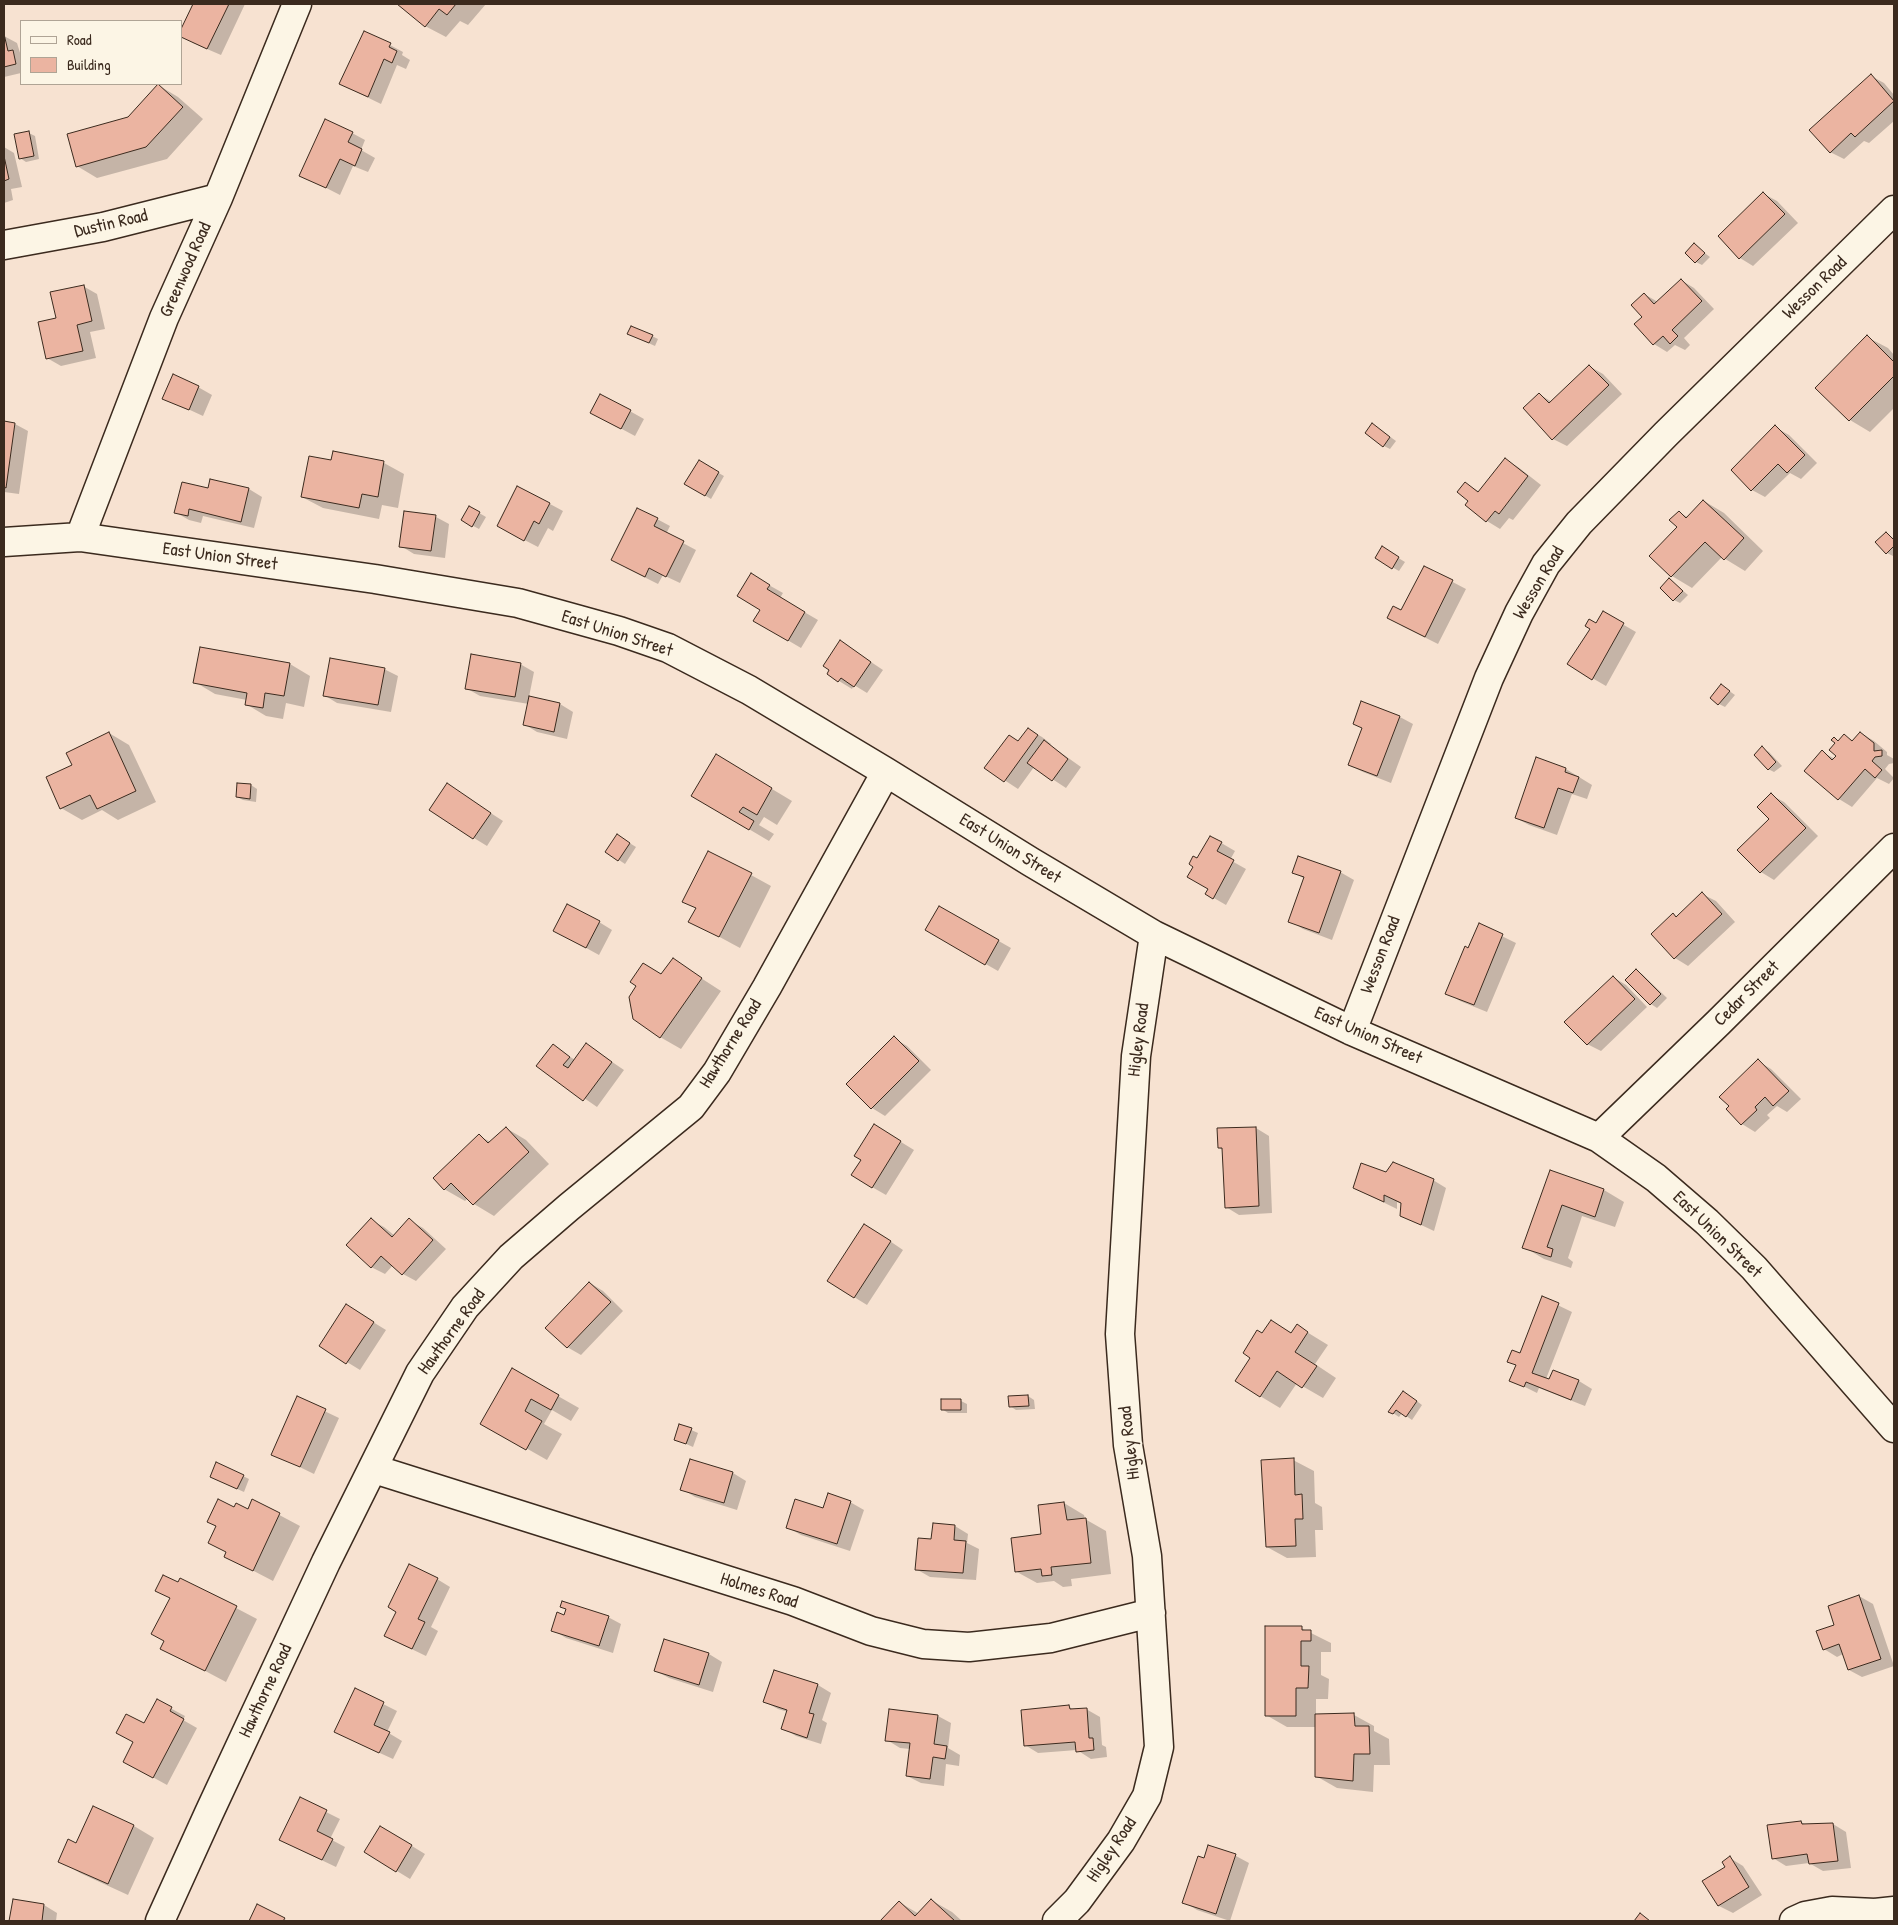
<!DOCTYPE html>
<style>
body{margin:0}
#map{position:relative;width:1898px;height:1925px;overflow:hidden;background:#f7e2d1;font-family:"Patrick Hand",sans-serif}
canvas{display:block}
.frame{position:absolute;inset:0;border:5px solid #3b2a1e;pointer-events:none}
.legend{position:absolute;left:20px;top:20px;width:162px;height:65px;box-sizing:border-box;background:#fcf5e5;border:1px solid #afa495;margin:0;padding:6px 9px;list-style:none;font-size:15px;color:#3b2a1e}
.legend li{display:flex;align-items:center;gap:10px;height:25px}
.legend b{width:25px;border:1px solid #afa495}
</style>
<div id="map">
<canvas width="1898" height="1925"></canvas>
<div class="frame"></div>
<ul class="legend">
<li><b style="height:6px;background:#fcf5e5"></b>Road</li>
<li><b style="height:14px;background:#ebb4a1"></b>Building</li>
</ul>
</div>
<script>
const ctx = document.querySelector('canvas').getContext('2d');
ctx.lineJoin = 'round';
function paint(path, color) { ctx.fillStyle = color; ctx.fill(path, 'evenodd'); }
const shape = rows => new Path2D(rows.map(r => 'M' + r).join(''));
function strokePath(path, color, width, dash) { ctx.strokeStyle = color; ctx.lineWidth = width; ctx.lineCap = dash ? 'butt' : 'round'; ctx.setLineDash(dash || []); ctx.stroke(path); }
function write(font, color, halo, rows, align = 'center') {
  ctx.font = font + ' "Patrick Hand",sans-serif'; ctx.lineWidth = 4; ctx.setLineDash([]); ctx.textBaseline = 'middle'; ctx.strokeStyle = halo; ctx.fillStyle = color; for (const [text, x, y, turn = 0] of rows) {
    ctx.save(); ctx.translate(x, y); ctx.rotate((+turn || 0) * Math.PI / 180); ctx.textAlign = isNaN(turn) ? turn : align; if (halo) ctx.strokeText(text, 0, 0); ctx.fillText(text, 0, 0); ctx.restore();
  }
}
paint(shape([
 [195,4,245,4,221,55,193,43,181,32],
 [399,4,486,4,468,25,460,21,446,37,425,26],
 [4,36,17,43,21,56,21,73,4,77],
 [390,45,403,52,402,55,410,60,406,69,397,65,381,104,340,84],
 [1871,76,1884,83,1894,95,1894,121,1869,143,1864,141,1844,159,1830,152],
 [158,85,178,97,203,119,167,159,97,178,77,166,128,118],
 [29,133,35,136,39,159,26,162,20,158],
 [352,133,365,140,361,150,375,158,368,172,353,166,340,195,301,175],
 [4,147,14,153,22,187,11,189,13,200,4,203],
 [1764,194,1777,201,1798,223,1753,266,1740,258,1719,236],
 [1694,245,1710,257,1702,265,1696,262],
 [1681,280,1694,288,1714,309,1684,338,1690,345,1685,350,1675,345,1667,352,1654,344,1636,325,1644,317,1644,294,1658,302],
 [83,286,97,294,105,329,90,332,96,358,61,366,47,358,57,319],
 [652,336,658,339,655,346,635,337],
 [1867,337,1888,348,1894,355,1894,408,1870,432,1850,420,1817,388],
 [1589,366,1603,374,1622,394,1567,446,1553,439,1539,394,1552,402],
 [198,387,212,395,203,416,164,398],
 [601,395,644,419,635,436,605,420],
 [4,422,15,424,28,431,19,494,4,492],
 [1775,427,1789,435,1817,463,1801,479,1790,473,1765,497,1752,490],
 [1378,428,1396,441,1390,449,1384,446],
 [334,453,384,463,404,474,398,508,382,505,379,519,323,508,302,497,332,462],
 [1505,460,1518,467,1541,485,1513,520,1509,518,1500,529,1487,521,1466,505,1470,500,1465,484,1480,492],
 [699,462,724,476,711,499,686,484],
 [249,489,262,497,254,528,203,516,201,523,189,520,175,512],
 [1704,501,1724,513,1763,551,1745,571,1722,557,1692,588,1672,576,1651,556,1679,527,1679,512,1689,518],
 [550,504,563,511,553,531,548,528,538,547,511,533],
 [469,507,486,517,479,529,462,520],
 [405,512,436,517,449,524,445,558,414,554,401,546],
 [657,519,670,526,666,534,696,550,680,583,663,575,658,584,626,568],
 [1886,533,1894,539,1893,556,1887,553],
 [1382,548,1405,562,1399,571,1376,558],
 [1424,567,1466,589,1438,644,1402,626,1402,612],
 [751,575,783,593,780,598,818,620,801,648,755,621,762,609],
 [1669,579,1688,595,1680,603,1674,600],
 [1603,613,1636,632,1606,686,1568,664],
 [841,642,883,670,867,693,854,685,852,689,839,681],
 [201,648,290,664,310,676,304,707,286,703,283,719,266,716,246,704,247,700,215,694,195,682],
 [520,664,534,672,529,697,560,704,573,712,567,739,537,732,524,724,529,704,480,696,466,688],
 [384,669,398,676,391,712,337,703,324,695],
 [1722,686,1735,695,1725,707,1719,704],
 [1362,703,1400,717,1413,724,1391,783,1363,772,1349,765,1363,729],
 [1028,729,1042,737,1051,744,1050,745,1081,767,1066,788,1034,767,1018,789,986,768,1019,742],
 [109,733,129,745,156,802,118,820,102,810,82,820,61,808,74,765],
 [1861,733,1874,741,1887,752,1887,755,1894,759,1894,763,1889,764,1885,769,1894,778,1889,784,1877,778,1852,807,1839,799,1822,752,1835,759,1838,756,1837,743,1834,739,1839,742,1844,736,1854,741],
 [1762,748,1769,752,1782,766,1774,772,1768,769],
 [737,768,792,801,777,825,764,817,759,825,774,834,769,841,693,796],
 [1566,769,1592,785,1587,799,1572,794,1557,835,1529,825,1516,818],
 [251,785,257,789,256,802,243,800,237,797],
 [460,793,503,821,487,846,474,838],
 [1771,795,1784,802,1818,836,1774,880,1761,872,1771,819],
 [1211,837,1235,851,1230,860,1246,869,1226,905,1207,894,1210,889,1198,860],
 [623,839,636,847,625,864,607,852],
 [1293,872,1340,872,1354,880,1332,940,1303,929,1290,921,1305,879],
 [751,875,771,886,740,948,690,921,697,909,684,901],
 [1702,894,1716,901,1735,922,1688,966,1675,958,1673,915,1677,917],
 [939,907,1011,948,998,971,926,930],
 [599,922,612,930,599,955,568,938],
 [1479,925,1516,943,1487,1012,1460,1001,1447,993],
 [673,960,721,991,681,1049,660,1037,662,975],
 [1636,970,1642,974,1667,998,1657,1008,1651,1004],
 [1613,977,1626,985,1647,1007,1601,1051,1587,1044],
 [894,1038,907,1046,931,1070,885,1116,872,1108,848,1084],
 [587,1045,624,1070,597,1107,538,1066,553,1046,575,1060],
 [1758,1061,1771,1069,1801,1099,1787,1112,1777,1106,1767,1115,1770,1118,1755,1132,1742,1124,1728,1109],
 [506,1128,526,1140,549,1164,494,1216,474,1204,468,1198,465,1201,444,1189,479,1136,491,1142],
 [1256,1128,1269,1136,1272,1213,1239,1215,1226,1207,1223,1150,1219,1148],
 [888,1134,914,1150,886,1195,872,1187],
 [1550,1171,1604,1190,1624,1202,1615,1227,1582,1216,1568,1258,1573,1262,1571,1268,1544,1259,1524,1247],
 [1386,1173,1433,1180,1446,1188,1434,1231,1402,1216,1402,1204,1397,1202,1397,1209,1354,1188],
 [371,1220,384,1227,395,1236,409,1220,423,1228,446,1249,416,1281,403,1274,393,1265,385,1274,371,1267],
 [878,1233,903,1250,867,1305,854,1297],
 [590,1283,603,1291,623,1311,581,1355,567,1347],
 [1543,1298,1572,1312,1546,1379,1579,1381,1592,1389,1585,1406,1539,1388,1537,1393,1511,1380,1517,1366,1509,1361,1521,1354],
 [360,1314,386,1330,360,1370,347,1362],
 [1271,1322,1292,1333,1297,1326,1328,1345,1315,1364,1336,1378,1323,1398,1297,1383,1280,1408,1260,1396,1252,1358],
 [512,1370,579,1408,571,1421,552,1410,544,1424,562,1434,547,1460,482,1423],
 [1028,1396,1034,1400,1035,1409,1016,1410,1010,1406],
 [1410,1396,1422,1405,1412,1420,1402,1413,1399,1417,1390,1411],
 [297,1398,339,1418,314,1474,273,1454],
 [961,1401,967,1404,967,1413,948,1413,942,1409],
 [680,1425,698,1433,693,1447,675,1439],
 [1293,1460,1314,1471,1315,1503,1322,1507,1323,1530,1315,1530,1316,1557,1287,1558,1267,1547],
 [690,1461,733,1473,746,1481,737,1510,695,1497,682,1489],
 [243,1476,249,1479,244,1492,217,1480],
 [253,1501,300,1526,273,1581,225,1556,227,1552,217,1527,208,1522,235,1508,248,1511],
 [850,1502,864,1510,850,1551,801,1535,787,1527],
 [1064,1503,1084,1515,1085,1519,1106,1531,1111,1574,1071,1579,1072,1586,1063,1587,1054,1581,1037,1583,1017,1572],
 [934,1524,955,1526,968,1534,967,1543,979,1549,976,1580,930,1577,916,1569,933,1541],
 [181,1579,257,1619,226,1682,162,1648,165,1641],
 [437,1579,450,1587,431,1627,438,1631,426,1656,399,1643],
 [1859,1596,1873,1604,1894,1666,1862,1677,1849,1670,1843,1654,1837,1657,1824,1649,1836,1626],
 [567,1609,608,1617,621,1624,613,1653,566,1638,553,1630,565,1616],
 [1301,1628,1331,1643,1331,1652,1321,1652,1321,1675,1329,1679,1328,1699,1316,1699,1316,1715,1354,1715,1374,1726,1374,1731,1389,1739,1390,1765,1374,1765,1373,1792,1337,1788,1316,1776,1316,1727,1287,1727,1266,1715],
 [665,1641,709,1654,722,1662,713,1692,669,1678,656,1671],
 [774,1671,818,1685,831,1693,822,1720,827,1723,821,1744,796,1736,783,1728,788,1712,778,1709,765,1702],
 [355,1690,397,1711,387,1732,402,1741,393,1759,349,1739],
 [157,1701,185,1716,183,1720,197,1728,167,1785,138,1769,145,1725],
 [1069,1707,1074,1710,1086,1709,1100,1717,1102,1745,1106,1747,1107,1757,1091,1759,1077,1750,1038,1753,1025,1745],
 [938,1716,951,1723,948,1748,960,1755,959,1766,946,1764,944,1786,921,1783,907,1776,910,1749,900,1748,887,1740],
 [300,1799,340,1819,330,1839,345,1847,336,1867,294,1847],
 [94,1808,134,1826,154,1838,128,1895,80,1873,60,1861,77,1845],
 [1801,1822,1807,1825,1833,1824,1846,1832,1851,1868,1823,1871,1809,1863,1786,1866,1773,1858],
 [394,1835,425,1854,410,1879,366,1852],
 [1209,1847,1236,1856,1249,1863,1230,1921,1197,1910,1184,1902,1205,1859],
 [1730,1858,1743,1866,1762,1895,1733,1913,1719,1906,1704,1882,1727,1867],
 [14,1900,44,1905,57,1913,56,1921,11,1921],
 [931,1900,952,1912,962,1921,882,1921,899,1902,919,1914],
 [258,1906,288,1921,250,1921]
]), '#0003');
const building = shape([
 [193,4,229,4,207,49,181,37,181,29,193,4],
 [397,4,456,4,447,15,439,9,425,27,397,4],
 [364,31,391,43,389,47,397,51,392,63,384,59,368,97,339,84,364,31],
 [4,34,8,51,13,50,16,64,4,67,4,34],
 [1871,74,1894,101,1855,137,1851,133,1830,153,1809,130,1871,74],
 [158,84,183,107,146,147,76,167,67,134,128,117,158,84],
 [325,119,353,132,348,142,362,149,355,166,340,159,326,188,299,176,325,119],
 [29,131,34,156,19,159,14,134,29,131],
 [4,156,9,179,4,181,4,156],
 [1763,192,1785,214,1739,259,1718,236,1763,192],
 [1694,243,1705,253,1695,263,1685,253,1694,243],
 [1681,279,1702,301,1672,330,1678,336,1670,344,1663,336,1653,345,1634,324,1642,317,1631,305,1644,293,1654,304,1681,279],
 [84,285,92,321,77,325,83,351,46,359,38,322,56,318,50,292,84,285],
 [631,326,653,335,649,343,627,334,631,326],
 [1867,335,1894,362,1894,376,1849,421,1815,388,1867,335],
 [1589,365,1609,385,1552,440,1523,408,1539,393,1549,403,1589,365],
 [173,374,199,386,189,410,162,399,173,374],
 [600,394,631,410,621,429,590,413,600,394],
 [4,421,15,423,6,488,4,487,4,421],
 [1372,423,1390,437,1383,447,1365,433,1372,423],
 [1775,425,1805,455,1787,473,1778,464,1751,491,1731,470,1775,425],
 [333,451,384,461,378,497,362,494,359,508,301,497,309,456,331,460,333,451],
 [1505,458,1528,476,1499,514,1495,511,1486,522,1465,505,1468,501,1457,492,1465,482,1478,492,1505,458],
 [699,460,719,472,705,496,684,484,699,460],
 [210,479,249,488,241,522,189,509,188,516,174,513,182,482,208,488,210,479],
 [517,486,550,503,539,524,534,521,524,541,497,526,517,486],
 [1703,500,1744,538,1724,560,1705,542,1671,577,1649,556,1677,527,1669,520,1679,511,1686,518,1703,500],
 [469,506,480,512,472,527,461,520,469,506],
 [637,508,658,518,654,526,684,541,666,577,649,568,645,577,611,560,637,508],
 [404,511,436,515,431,551,399,547,404,511],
 [1886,532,1894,540,1894,546,1886,554,1875,542,1886,532],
 [1382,546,1399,557,1392,569,1375,558,1382,546],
 [1424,566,1453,580,1425,637,1387,618,1393,606,1401,610,1424,566],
 [751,573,770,585,767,589,805,612,788,641,753,621,760,610,737,596,751,573],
 [1669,578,1683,591,1673,601,1660,588,1669,578],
 [1603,611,1624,623,1592,680,1567,664,1590,629,1585,626,1589,619,1596,623,1603,611],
 [840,640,871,662,854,687,841,678,838,682,827,674,829,670,823,666,840,640],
 [200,647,290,663,284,696,265,693,263,708,245,705,247,693,193,683,200,647],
 [471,654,521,663,515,697,465,689,471,654],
 [330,658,385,668,378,705,323,696,330,658],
 [1721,684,1730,691,1718,705,1710,698,1721,684],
 [529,696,560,703,554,732,523,725,529,696],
 [1361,701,1400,716,1377,776,1348,765,1362,728,1353,724,1361,701],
 [1028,728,1038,735,1004,782,984,768,1009,735,1018,741,1028,728],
 [109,732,136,791,97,809,90,795,60,809,46,777,72,765,66,753,109,732],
 [1860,732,1874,743,1874,751,1882,750,1882,756,1875,757,1872,761,1882,770,1875,778,1865,769,1838,800,1804,771,1822,750,1832,760,1836,756,1829,750,1835,743,1831,740,1834,737,1838,741,1844,734,1852,741,1860,732],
 [1044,740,1068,759,1052,781,1027,763,1044,740],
 [1762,746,1776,762,1768,770,1754,755,1762,746],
 [716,754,772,788,757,815,743,807,739,812,754,821,749,830,691,796,716,754],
 [1536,757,1566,768,1565,772,1579,777,1573,793,1558,788,1544,828,1515,818,1536,757],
 [237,783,251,784,250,799,236,797,237,783],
 [447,783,491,813,473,839,429,810,447,783],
 [1771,793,1806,828,1760,873,1737,850,1769,819,1757,807,1771,793],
 [617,834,630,843,618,861,605,852,617,834],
 [1210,836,1222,842,1217,851,1234,860,1213,899,1205,894,1208,889,1187,877,1193,867,1189,864,1193,856,1197,858,1210,836],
 [708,851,752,873,719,937,688,922,696,908,682,902,708,851],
 [1298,856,1341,871,1319,933,1288,922,1304,877,1292,873,1298,856],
 [1702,892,1722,914,1674,959,1651,934,1673,913,1676,917,1702,892],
 [567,904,600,921,586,948,553,931,567,904],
 [939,906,999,940,985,965,925,930,939,906],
 [1479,923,1503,934,1474,1005,1445,994,1465,946,1468,948,1479,923],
 [673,958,702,978,660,1038,633,1019,629,997,636,986,630,982,643,963,661,974,673,958],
 [1636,969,1661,994,1650,1005,1625,980,1636,969],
 [1613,976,1635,999,1587,1045,1564,1022,1613,976],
 [894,1036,919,1061,871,1109,846,1084,894,1036],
 [586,1043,612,1062,583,1101,536,1066,553,1044,570,1057,563,1065,568,1068,586,1043],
 [1758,1059,1789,1091,1773,1106,1765,1097,1755,1107,1757,1110,1741,1125,1726,1109,1729,1106,1719,1097,1758,1059],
 [874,1124,901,1141,872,1188,851,1175,861,1160,854,1156,874,1124],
 [506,1127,529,1152,473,1205,451,1183,444,1190,433,1178,479,1134,488,1143,506,1127],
 [1256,1127,1259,1206,1225,1208,1222,1148,1218,1148,1217,1128,1256,1127],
 [1393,1162,1434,1179,1421,1225,1400,1216,1401,1203,1384,1195,1384,1202,1353,1188,1361,1163,1386,1172,1393,1162],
 [1550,1170,1604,1189,1595,1217,1562,1205,1547,1247,1553,1249,1551,1257,1522,1248,1550,1170],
 [371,1218,392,1237,409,1218,433,1240,402,1275,381,1256,371,1268,346,1245,371,1218],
 [864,1224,891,1241,854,1298,827,1281,864,1224],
 [589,1282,611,1302,567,1348,545,1328,589,1282],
 [1542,1296,1559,1303,1532,1373,1549,1379,1553,1370,1579,1380,1571,1400,1526,1382,1524,1387,1509,1381,1516,1365,1507,1362,1512,1350,1520,1353,1542,1296],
 [346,1304,374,1322,346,1364,319,1346,346,1304],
 [1271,1320,1291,1333,1297,1324,1308,1332,1295,1352,1317,1366,1302,1388,1277,1371,1260,1397,1235,1381,1250,1358,1243,1353,1257,1330,1262,1333,1271,1320],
 [512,1368,559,1395,551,1410,531,1399,525,1411,542,1421,526,1450,480,1424,512,1368],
 [1403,1391,1417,1401,1406,1417,1396,1410,1393,1414,1388,1412,1403,1391],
 [1028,1395,1029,1406,1009,1407,1008,1396,1028,1395],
 [297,1396,326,1409,300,1467,271,1455,297,1396],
 [941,1399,961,1399,961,1410,941,1410,941,1399],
 [679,1424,692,1428,686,1444,674,1440,679,1424],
 [1294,1458,1295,1495,1302,1494,1303,1519,1295,1519,1296,1546,1266,1547,1261,1460,1294,1458],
 [690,1459,733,1472,724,1503,680,1490,690,1459],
 [216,1462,244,1475,237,1489,210,1477,216,1462],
 [828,1493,851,1501,837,1544,786,1528,795,1499,823,1508,828,1493],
 [218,1499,234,1507,236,1503,248,1509,252,1499,280,1513,253,1571,224,1557,226,1552,208,1543,216,1526,207,1522,218,1499],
 [1064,1502,1067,1520,1086,1518,1091,1563,1051,1567,1052,1575,1042,1576,1041,1569,1015,1572,1011,1538,1041,1534,1038,1505,1064,1502],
 [933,1523,955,1525,954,1540,966,1541,963,1573,915,1570,918,1538,931,1539,933,1523],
 [409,1564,438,1578,418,1619,425,1622,412,1649,384,1636,396,1612,388,1607,409,1564],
 [163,1575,178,1582,180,1578,237,1606,205,1671,160,1649,164,1641,151,1634,170,1598,155,1591,163,1575],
 [1859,1595,1881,1659,1848,1670,1839,1644,1823,1650,1816,1631,1834,1625,1828,1606,1859,1595],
 [562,1601,609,1616,599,1646,551,1631,557,1612,564,1615,566,1609,560,1607,562,1601],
 [1265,1626,1302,1626,1302,1630,1311,1630,1311,1641,1301,1641,1301,1666,1309,1666,1308,1688,1296,1688,1296,1716,1265,1716,1265,1626],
 [664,1639,709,1653,699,1685,654,1671,664,1639],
 [774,1670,818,1684,809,1713,814,1714,807,1738,781,1729,787,1710,763,1702,774,1670],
 [355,1688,384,1702,374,1725,390,1732,379,1753,334,1732,355,1688],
 [157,1699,172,1707,170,1711,184,1719,153,1778,123,1762,133,1742,116,1733,126,1714,144,1723,157,1699],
 [1069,1705,1070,1709,1087,1708,1089,1738,1093,1738,1094,1750,1076,1752,1075,1742,1024,1746,1021,1710,1069,1705],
 [889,1709,938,1715,934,1744,947,1746,945,1759,933,1757,930,1779,906,1776,910,1743,885,1741,889,1709],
 [1354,1713,1355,1726,1369,1726,1370,1754,1354,1754,1353,1781,1315,1777,1315,1714,1354,1713],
 [300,1797,327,1810,317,1831,333,1839,322,1860,279,1840,300,1797],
 [93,1806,134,1825,108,1884,58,1862,68,1839,76,1843,93,1806],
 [1801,1821,1802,1824,1833,1823,1838,1861,1809,1864,1807,1854,1772,1859,1767,1825,1801,1821],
 [380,1826,412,1845,396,1872,364,1852,380,1826],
 [1208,1845,1236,1854,1216,1914,1182,1903,1198,1856,1204,1858,1208,1845],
 [1730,1856,1749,1887,1718,1906,1702,1881,1725,1867,1722,1862,1730,1856],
 [13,1899,44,1904,42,1921,9,1921,13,1899],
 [931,1899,955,1921,880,1921,899,1901,915,1916,931,1899],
 [257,1904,285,1918,283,1921,249,1921,257,1904],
 [1640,1913,1650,1921,1634,1921,1640,1913]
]);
paint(building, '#ebb4a1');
strokePath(building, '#3b2a1e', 1);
const minor = shape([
 [4,245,103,227,218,198],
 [80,537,164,318,218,198,297,4],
 [4,542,80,537,375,579,518,603,619,631,668,648,749,690,886,772,1031,862,1154,935,1352,1031,1599,1138,1656,1178,1707,1222,1754,1268,1894,1428],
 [1352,1031,1489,678,1519,613,1546,564,1579,523,1666,434,1894,210],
 [1599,1138,1718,1023,1894,848],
 [374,1469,793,1601,871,1631,923,1644,969,1647,1051,1638,1151,1613],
 [160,1921,209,1813,326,1562,420,1373,465,1307,511,1257,569,1207,691,1107,717,1072,767,987,886,772],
 [1057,1921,1077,1901,1121,1841,1147,1796,1159,1747,1147,1556,1128,1445,1120,1334,1136,1056,1154,935],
 [1794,1921,1805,1916,1832,1911,1875,1913,1894,1911]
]);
strokePath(minor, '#3b2a1e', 31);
strokePath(minor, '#fcf5e5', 28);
write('18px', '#3b2a1e', '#fcf5e5', [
 ["Dustin Road",111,224,-13],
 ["Greenwood Road",186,270,-66],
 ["Wesson Road",1815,288,-44],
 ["East Union Street",220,557,8],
 ["Wesson Road",1539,583,-59],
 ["East Union Street",617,634,18],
 ["East Union Street",1010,849,32],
 ["Wesson Road",1381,955,-69],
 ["Cedar Street",1747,994,-45],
 ["East Union Street",1368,1036,24],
 ["Higley Road",1139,1040,-83],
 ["Hawthorne Road",731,1044,-58],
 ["East Union Street",1717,1235,44],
 ["Hawthorne Road",452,1332,-54],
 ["Higley Road",1130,1443,-97],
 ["Holmes Road",759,1591,18],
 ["Hawthorne Road",266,1691,-65],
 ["Higley Road",1112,1850,-56]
]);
</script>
